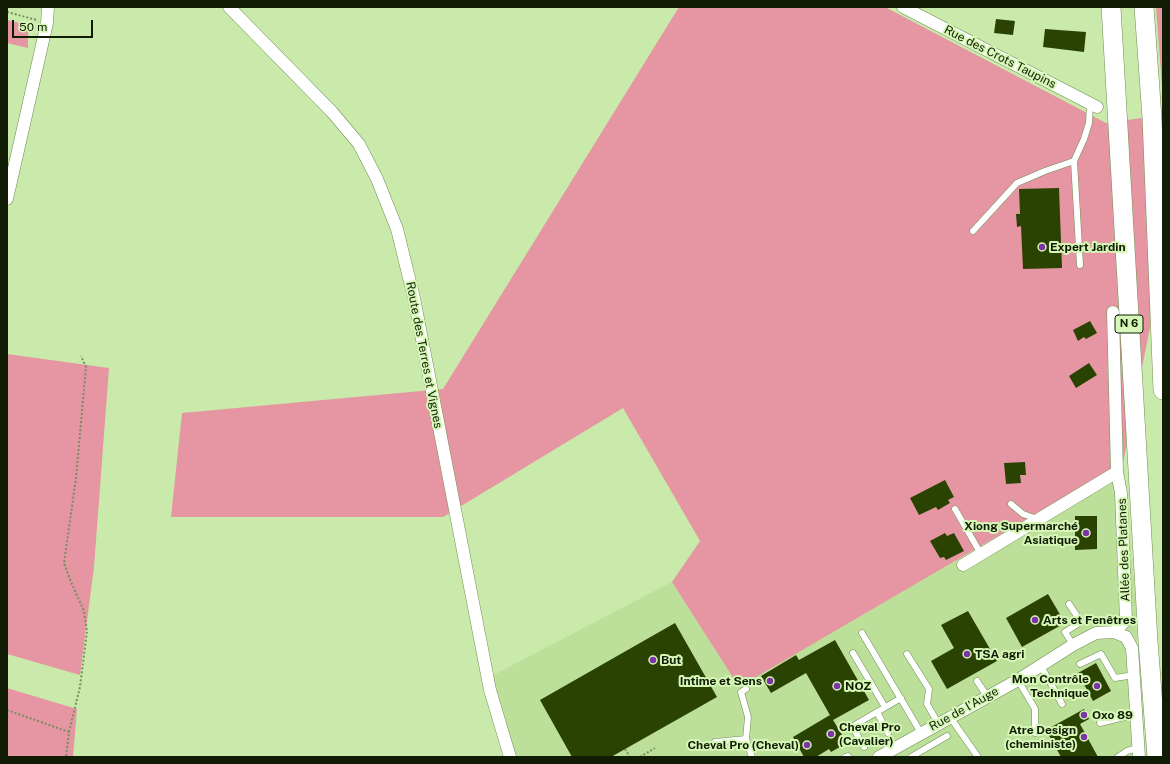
<!DOCTYPE html>
<meta charset="utf-8">
<style>
body{margin:0}
#map{position:relative;width:1170px;height:764px;overflow:hidden;background:#c9eaaa;font-family:"Public Sans",sans-serif}
canvas{display:block}
.frame{position:absolute;inset:0;border:8px solid #111c04;pointer-events:none}
.scale{position:absolute;left:12px;top:20px;width:81px;height:18px;box-sizing:border-box;border:2px solid #111c04;border-top:0;padding-left:5px;font-size:12px;line-height:14px;white-space:nowrap;color:#111c04;-webkit-text-stroke:3px #d6f7b7;paint-order:stroke}
</style>
<div id="map">
<canvas width="1170" height="764"></canvas>
<div class="frame"></div>
<div class="scale">50 m</div>
</div>
<script>
const ctx = document.querySelector('canvas').getContext('2d');
ctx.lineJoin = 'round';
function paint(path, color) { ctx.fillStyle = color; ctx.fill(path, 'evenodd'); }
const shape = rows => new Path2D(rows.map(r => 'M' + r).join(''));
function strokePath(path, color, width, dash) { ctx.strokeStyle = color; ctx.lineWidth = width; ctx.lineCap = dash ? 'butt' : 'round'; ctx.setLineDash(dash || []); ctx.stroke(path); }
function write(font, color, halo, rows, align = 'center') {
  ctx.font = font + ' "Public Sans",sans-serif'; ctx.lineWidth = 4; ctx.setLineDash([]); ctx.textBaseline = 'middle'; ctx.strokeStyle = halo; ctx.fillStyle = color; for (const [text, x, y, turn = 0] of rows) {
    ctx.save(); ctx.translate(x, y); ctx.rotate((+turn || 0) * Math.PI / 180); ctx.textAlign = isNaN(turn) ? turn : align; if (halo) ctx.strokeText(text, 0, 0); ctx.fillText(text, 0, 0); ctx.restore();
  }
}
paint(shape([
 [1123,463,1136,605,1140,757,507,757,482,681,672,582,739,687]
]), '#bcdf99');
paint(shape([
 [679,7,885,7,1106,123,1163,115,1163,262,1123,463,739,687,672,582,700,541,623,408,443,517,171,517,182,413,443,389],
 [1156,7,1163,7,1163,99],
 [7,20,28,25,28,48,7,43],
 [7,354,109,368,94,567,80,675,7,654],
 [7,688,77,709,73,757,7,757]
]), '#e696a2');
paint(shape([
 [996,19,1015,21,1013,35,994,33],
 [1045,29,1086,32,1084,52,1043,47],
 [1059,188,1062,268,1023,269,1021,226,1017,227,1016,214,1020,214,1019,189],
 [1090,321,1097,333,1086,339,1084,337,1078,341,1073,330],
 [1089,363,1097,375,1076,388,1069,376],
 [1025,462,1026,475,1020,475,1021,483,1006,484,1004,463],
 [945,480,954,497,948,500,950,503,938,510,936,507,919,515,910,498],
 [1075,516,1097,516,1097,549,1075,550],
 [945,533,947,536,954,533,964,551,946,560,944,557,940,558,930,541],
 [1048,594,1065,623,1022,647,1006,618],
 [968,611,997,661,947,689,931,661,954,648,941,625],
 [675,623,717,697,611,757,572,757,540,700],
 [835,640,869,700,833,720,847,743,831,752,829,749,816,757,804,757,793,737,830,715,831,717,806,673,771,693,761,676,796,655,799,660],
 [1096,663,1111,691,1093,701,1078,673],
 [1084,709,1089,719,1080,724,1098,757,1061,757,1046,730]
]), '#2a4303');
const lane = shape([
 [973,231,1017,183,1045,171,1074,161],
 [1080,265,1074,161,1084,139,1089,123,1090,104],
 [1011,504,1023,514,1037,519],
 [955,509,981,554],
 [1069,604,1081,622,1065,632,1073,645],
 [862,633,921,733],
 [853,653,885,707],
 [907,654,929,689,927,704,938,723],
 [1080,664,1101,654,1115,678,1134,675],
 [1041,666,1062,704],
 [1018,680,1035,709,1035,733],
 [977,681,987,696],
 [746,689,741,692,748,717,746,739,752,757],
 [877,712,888,733],
 [950,717,978,757],
 [1100,723,1137,714],
 [852,726,864,747],
 [848,729,901,698],
 [715,742,746,739],
 [845,757,848,756],
 [911,757,947,736],
 [1118,757,1127,751,1138,748]
]);
const street = shape([
 [229,7,332,112,359,144,377,179,397,229,414,298,490,690,510,757],
 [903,7,1097,107],
 [7,199,47,23,48,7],
 [1113,312,1117,472],
 [963,565,1117,472,1121,493,1126,620,1114,632],
 [879,757,1018,680,1073,645,1096,633,1114,632,1126,637,1132,648,1139,757]
]);
const primary = shape([
 [1111,7,1148,641,1157,757],
 [1144,7,1152,118,1163,390]
]);
strokePath(lane, '#708d51', 7);
strokePath(street, '#708d51', 13);
strokePath(primary, '#708d51', 20);
strokePath(shape([
 [7,12,37,20],
 [7,710,69,732,66,757],
 [69,732,80,687,87,631,84,611,71,582,64,563,76,478,86,367,81,356],
 [625,749,630,757],
 [640,757,655,748]
]), '#778e60', 2, [2, 2]);
strokePath(lane, '#fff', 6);
strokePath(street, '#fff', 12);
strokePath(primary, '#fff', 19);
for (const [x, y, r, color] of [
 [1042,247,4,"#7c34a7"],
 [1086,533,4,"#7c34a7"],
 [1035,620,4,"#7c34a7"],
 [967,654,4,"#7c34a7"],
 [653,660,4,"#7c34a7"],
 [770,681,4,"#7c34a7"],
 [837,686,4,"#7c34a7"],
 [1097,686,4,"#7c34a7"],
 [1084,715,4,"#7c34a7"],
 [831,734,4,"#7c34a7"],
 [1084,737,4,"#7c34a7"],
 [807,745,4,"#7c34a7"]
]) { const dot = new Path2D(); dot.arc(x, y, r, 0, 2 * Math.PI); ctx.fillStyle = color; ctx.fill(dot); strokePath(dot, '#d6f7b7', 1.5); }
for (const [x, y, w] of [
 [1129,324,28]
]) { const box = new Path2D(); box.roundRect(x - w / 2, y - 9, w, 18, 3); ctx.fillStyle = '#d6f7b7'; ctx.fill(box); strokePath(box, '#111c04', 1); }
write('bold 11px', '#111c04', null, [
 ["N 6",1129,324]
]);
write('12px', '#111c04', '#d6f7b7', [
 ["Rue des Crots Taupins",1000,57,27],
 ["Route des Terres et Vignes",424,355,79],
 ["Allée des Platanes",1124,550,-92],
 ["Rue de l'Auge",964,709,-29]
]);
write('bold 12px', '#111c04', '#d6f7b7', [
 ["Expert Jardin",1050,247],
 ["Xiong Supermarché",1078,526,"right"],
 ["Asiatique",1078,540,"right"],
 ["Arts et Fenêtres",1043,620],
 ["TSA agri",975,654],
 ["But",661,660],
 ["Mon Contrôle",1089,679,"right"],
 ["Technique",1089,693,"right"],
 ["Intime et Sens",762,681,"right"],
 ["NOZ",845,686],
 ["Oxo 89",1092,715],
 ["Cheval Pro",839,727],
 ["(Cavalier)",839,741],
 ["Atre Design",1076,730,"right"],
 ["(cheministe)",1076,744,"right"],
 ["Cheval Pro (Cheval)",799,745,"right"]
], 'left');
</script>
